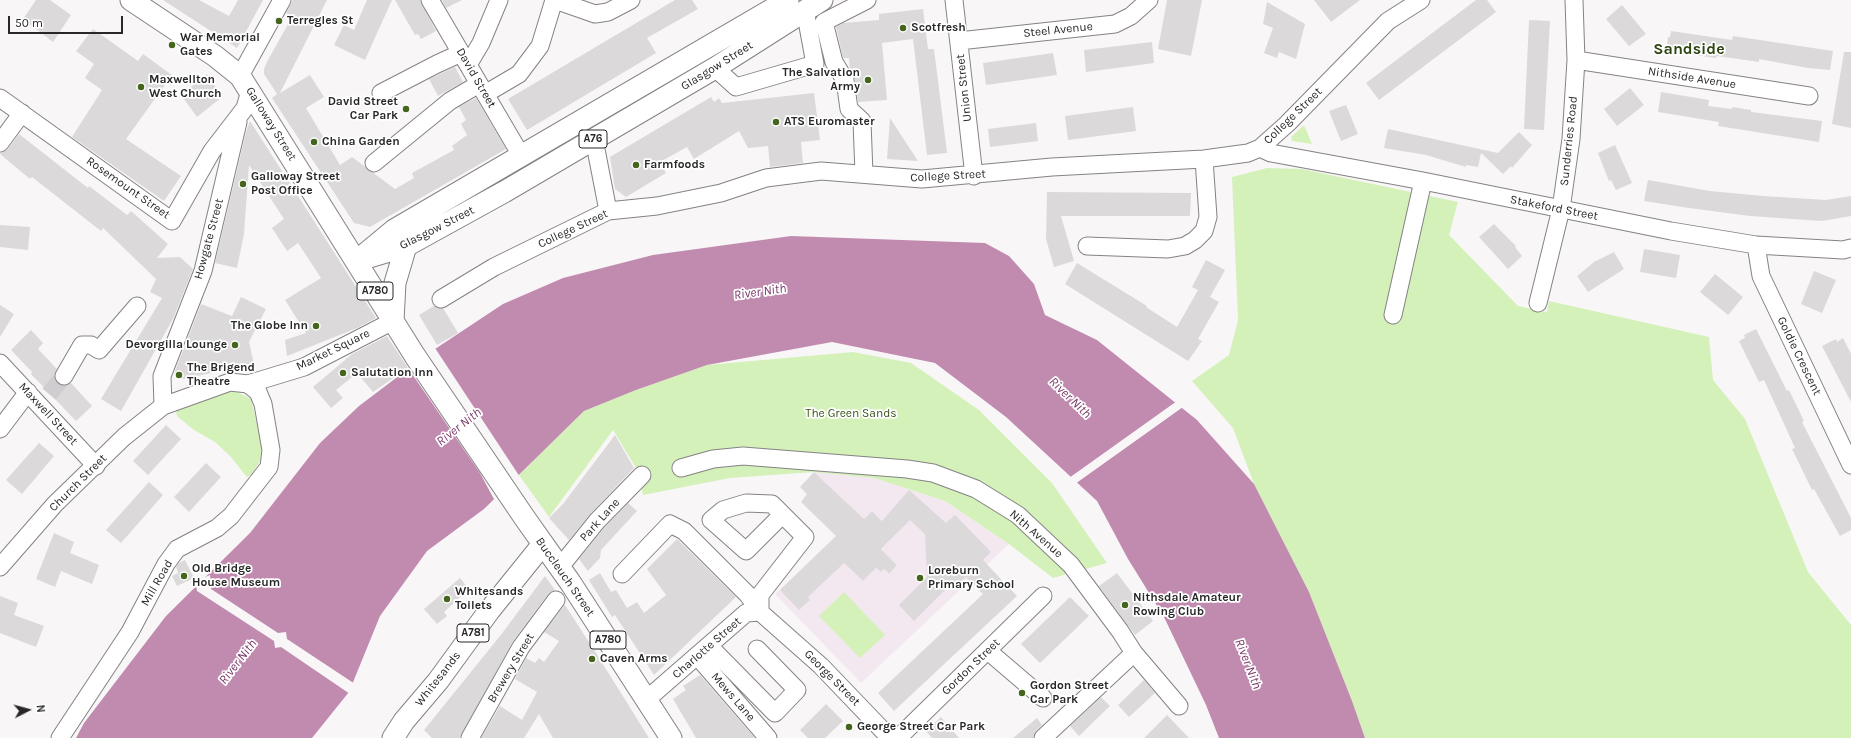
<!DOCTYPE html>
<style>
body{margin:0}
#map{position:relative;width:1851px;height:738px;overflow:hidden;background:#f9f6f8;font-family:Karla,sans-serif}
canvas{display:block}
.north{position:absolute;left:8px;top:690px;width:40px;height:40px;-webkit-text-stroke:3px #fff;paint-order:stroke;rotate:84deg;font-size:11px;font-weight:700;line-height:16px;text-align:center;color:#292829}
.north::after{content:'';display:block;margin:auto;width:14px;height:18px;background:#292829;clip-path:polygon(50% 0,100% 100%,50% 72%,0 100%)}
.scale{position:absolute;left:8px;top:16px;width:115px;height:18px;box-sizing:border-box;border:2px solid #292829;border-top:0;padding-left:5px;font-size:12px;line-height:14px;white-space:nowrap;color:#292829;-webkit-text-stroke:3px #fff;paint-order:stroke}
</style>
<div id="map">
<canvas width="1851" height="738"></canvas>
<div class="north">N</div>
<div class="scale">50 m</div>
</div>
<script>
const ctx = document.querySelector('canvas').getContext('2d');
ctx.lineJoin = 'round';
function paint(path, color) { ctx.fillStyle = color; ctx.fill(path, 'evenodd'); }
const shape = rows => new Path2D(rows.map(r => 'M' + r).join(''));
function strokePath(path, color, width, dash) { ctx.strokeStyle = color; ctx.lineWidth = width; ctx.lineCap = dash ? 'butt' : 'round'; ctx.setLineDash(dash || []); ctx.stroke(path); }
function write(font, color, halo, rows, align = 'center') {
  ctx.font = font + ' Karla,sans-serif'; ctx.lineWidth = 3.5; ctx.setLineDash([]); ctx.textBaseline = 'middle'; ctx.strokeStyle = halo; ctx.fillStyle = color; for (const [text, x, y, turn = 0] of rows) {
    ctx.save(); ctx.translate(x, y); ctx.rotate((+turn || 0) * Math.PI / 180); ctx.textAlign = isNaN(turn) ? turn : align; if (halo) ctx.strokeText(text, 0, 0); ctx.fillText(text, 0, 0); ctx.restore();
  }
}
paint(shape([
 [814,472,874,478,945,501,1009,544,861,683,775,594,826,546,863,581,876,568,880,572,884,569,889,574,897,565,881,549,896,534,872,511,857,526,849,505]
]), '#f3e8ef');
paint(shape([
 [1303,126,1305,127,1312,144,1292,141,1291,137],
 [1267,168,1302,169,1458,202,1449,235,1518,306,1547,312,1549,301,1709,337,1713,380,1745,419,1808,572,1851,625,1851,738,1365,738,1352,701,1309,592,1254,484,1233,428,1192,381,1229,355,1238,320,1232,177],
 [853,352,911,363,979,410,1052,483,1107,563,1053,578,1009,544,945,501,874,478,814,472,730,478,643,495,636,468,613,430,549,517,519,475,584,411,636,390,707,365],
 [233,390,251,399,260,437,262,455,260,461,251,475,247,477,230,456,215,442,194,430,177,416,176,410,179,406],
 [844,592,885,635,860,658,819,616]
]), '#d4f1b9');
paint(shape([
 [791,236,985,243,1009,256,1034,284,1045,315,1097,340,1197,420,1254,484,1309,592,1352,701,1365,738,1219,738,1206,705,1164,617,1128,559,1097,501,1006,417,935,363,832,342,707,365,636,390,584,411,484,509,427,551,380,616,349,692,312,738,76,738,84,723,166,616,250,533,320,443,359,406,429,353,503,304,563,278,653,255]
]), '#c18bb0');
paint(shape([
 [435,348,520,477,495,501,480,473,408,368],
 [1177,401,1183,407,1075,484,1069,478],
 [210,575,211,589,278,633,286,632,287,639,355,684,350,694,281,647,275,648,274,641,197,591,196,584,201,579]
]), '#f9f6f8');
paint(shape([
 [36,0,50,0,71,15,53,42,23,19],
 [163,0,199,0,229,16,238,0,263,0,237,48],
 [293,0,327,0,280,93,310,75,324,97,306,108,340,165,352,157,395,189,414,178,412,173,454,150,452,146,467,135,461,124,466,120,459,107,476,98,506,149,370,227,354,223,272,98,277,94,264,74,264,69,268,60,292,17,286,13],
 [367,0,392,0,365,60,334,45,344,25,354,30],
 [395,0,420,0,436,31,421,39,418,34,415,35],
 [442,0,462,0,446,8],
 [675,0,692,0,698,9,647,38,656,53,527,130,508,99],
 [1167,0,1202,0,1191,56,1158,49],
 [1314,0,1360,0,1331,22],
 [1476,0,1487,0,1496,12,1379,100,1366,83],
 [1267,2,1305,24,1296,59,1279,52,1277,58,1264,53,1273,28,1263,24],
 [1622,5,1646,34,1629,46,1606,19],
 [923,9,928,49,934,49,947,153,927,155,913,39,882,43,887,100,858,102,855,79,850,70,849,58,843,58,836,27,843,23,879,20,879,14],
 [1529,20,1550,21,1544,130,1524,129],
 [93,29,138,61,143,54,172,75,126,139,181,176,164,201,72,137,102,90,85,78,94,64,76,51],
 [1671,31,1732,40,1733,36,1833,51,1830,70,1808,68,1759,59,1759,62,1717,56,1716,58,1666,51,1668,37,1670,37],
 [1152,42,1154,63,1086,72,1084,50],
 [1844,52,1851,52,1851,128,1832,124],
 [1053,53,1057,75,986,85,983,63],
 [455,67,463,82,438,96,429,79],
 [207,74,222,97,197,117,181,95],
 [1630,88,1644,105,1617,126,1604,109],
 [1661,92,1709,100,1708,106,1732,109,1732,107,1751,110,1751,112,1822,121,1819,142,1718,126,1719,122,1658,112],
 [814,93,820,140,801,142,803,163,770,167,768,146,748,148,739,131,694,159,687,147,660,162,666,173,626,197,615,189,610,157,711,97,714,102,719,98,722,103],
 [1346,105,1358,134,1341,141,1329,111],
 [1133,107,1136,131,1068,140,1065,116],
 [890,118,918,161,887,159],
 [250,121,376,318,357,328,287,356,285,340,306,333,285,300,321,278,298,243,287,251,272,228,284,219,249,165,244,234,237,268,215,263,246,132],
 [1036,123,1038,141,990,147,988,129],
 [1388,129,1498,153,1519,132,1532,145,1512,168,1511,166,1503,174,1481,153,1478,167,1466,165,1466,167,1426,155,1384,148],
 [19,134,88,188,89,186,127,215,131,211,168,244,157,258,180,257,193,269,173,319,121,411,101,399,162,298,150,292,156,279,103,228,101,231,32,177,30,179,0,154,8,149],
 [1615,145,1632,183,1616,190,1611,180,1609,181,1598,153],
 [1648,180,1710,191,1763,196,1826,200,1851,196,1851,216,1822,221,1750,216,1689,208,1644,201],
 [1047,192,1191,193,1190,216,1061,216,1074,261,1054,267,1046,239],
 [1494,224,1516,246,1515,247,1522,256,1508,269,1479,237],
 [0,225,30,227,28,250,0,247],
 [1644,249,1680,255,1676,278,1640,272],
 [1614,252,1624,269,1588,292,1577,276,1594,262],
 [1206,260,1225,270,1210,297,1219,302,1198,339,1202,341,1188,361,1065,284,1077,263,1147,306,1146,307,1177,327,1198,290,1192,287],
 [1814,271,1836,280,1822,313,1801,304],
 [1715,274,1743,297,1728,315,1700,292],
 [241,297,266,309,249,342,254,364,183,379,176,377,174,374,201,304,232,316],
 [0,305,14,314,0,337],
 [434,306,443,308,458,333,437,345,419,315],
 [1756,329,1787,391,1789,390,1804,421,1802,422,1851,518,1851,530,1840,536,1814,489,1812,490,1792,449,1795,448,1764,380,1759,382,1739,341,1745,338,1744,335],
 [31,330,43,343,38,349,57,369,54,376,56,381,64,386,71,383,92,406,76,421,31,374,32,372,11,350],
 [387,336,408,368,373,392,357,373,336,390,343,398,331,408,313,387,352,354],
 [1843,338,1851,354,1851,402,1822,346,1836,339,1837,342],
 [166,425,181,439,148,475,133,461],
 [615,435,634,468,590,514,569,540,549,518,563,504],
 [39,443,54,456,22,494,6,480],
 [206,463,221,477,189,512,174,497],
 [814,472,864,519,872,511,882,521,909,490,946,523,955,515,991,552,983,560,1017,596,894,711,878,693,983,594,966,577,956,586,953,582,914,621,899,605,927,577,925,534,910,520,881,549,897,565,889,574,884,569,881,572,876,568,863,581,844,563,808,597,810,600,799,610,780,590,836,536,801,502,807,494,800,487],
 [149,482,163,495,121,543,106,530],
 [628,503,637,511,601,550,600,558,588,571,579,559,604,528],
 [54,533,74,542,70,553,99,565,92,584,61,571,55,587,36,579],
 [677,539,736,597,654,675,615,615,612,617,589,580,600,573,611,592,616,590,627,608,637,602,644,613,666,595,647,569],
 [185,560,194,578,177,586,172,576,178,573,176,567,179,563],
 [1117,573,1153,621,1135,635,1099,586],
 [545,576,555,590,548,594,513,641,460,738,432,738,424,730,500,636],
 [460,578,469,589,444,612,447,616,437,624,424,609],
 [0,596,18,603,14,615,44,626,36,647,0,633],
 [1070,597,1089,616,1040,663,1021,644],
 [565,605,596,653,649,738,553,738,539,714,524,738,481,738,500,706,522,720,537,692,515,679,526,658,535,663,539,658,544,662,559,641,544,632],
 [700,675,755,738,696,738,673,699,686,690,683,686],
 [1144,680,1155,693,1129,717,1118,705],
 [1101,697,1110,706,1079,736,1070,726],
 [826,704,843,721,825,738,808,738,800,730],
 [1167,715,1189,738,1144,738],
 [941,717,959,738,932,738,926,731],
 [1037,718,1042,725,1036,731,1033,738,1013,738]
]), '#dcd9db');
strokePath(shape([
 [49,394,64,376]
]), '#cfcdcf', 17, [17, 8]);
const minor = shape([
 [430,0,522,157],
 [555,0,595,14,608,12,631,0],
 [954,0,974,176],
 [959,41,1115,24,1131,16,1149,0],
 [1576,60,1809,96],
 [468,65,481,43,499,0],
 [715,68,736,87,815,64,805,10],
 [240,76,282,0],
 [381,93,437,64,461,53],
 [485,94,519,74,540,46,554,0],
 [0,98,172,221,212,151,245,108,250,91],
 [594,139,608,211],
 [0,143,22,113],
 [1260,148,1271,153,1423,181,1671,231,1756,245,1843,250,1851,248],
 [374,163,450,101,479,84],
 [864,174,862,121,849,109,845,80,834,62,824,22,867,0],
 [1756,245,1761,276,1851,465],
 [1087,246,1168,249,1185,246,1195,240,1204,231,1208,217,1204,159],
 [441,299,494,267,608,211,657,206,721,193,766,178,821,171,922,179,1052,167,1204,159,1248,153,1260,148,1287,124,1388,21,1421,0],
 [1538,303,1561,209,1571,139,1576,60,1574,0],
 [1393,315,1423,181],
 [0,363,96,466],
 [64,376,82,345,91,345,99,350,137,306],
 [163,406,162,376,203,271,238,122],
 [0,429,28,392],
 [681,468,713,459,743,456,907,469,933,473,976,489,1018,515,1071,565,1120,631,1134,653,1043,738],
 [0,567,55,504,124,437,163,406,230,382,248,384,304,367,393,321],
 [560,567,597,521,642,475],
 [622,574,670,524,684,531,748,595,760,612],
 [760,612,760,595,805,537,772,504,746,503,723,510,711,520,746,551,782,515],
 [709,646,775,713,797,690,757,649],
 [988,651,1043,698],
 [1134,653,1179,706],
 [698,657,768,738],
 [646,700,746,613,760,612,821,666,890,738],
 [60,738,130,632,166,564,177,549,217,528,231,516,269,467,271,450,263,404,258,392,248,384],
 [470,738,521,647,556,600],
 [898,738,1043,596]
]);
const major = shape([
 [131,0,215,56,240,76,415,356,524,517,570,582,671,738],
 [365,254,394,230,788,0],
 [356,261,406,246,504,192,715,68,822,0],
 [393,321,395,283,406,246],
 [393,738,404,721,438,681,489,611,543,544]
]);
strokePath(minor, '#858284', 19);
strokePath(major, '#858284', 23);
strokePath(minor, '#fff', 17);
strokePath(major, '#fff', 21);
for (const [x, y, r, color] of [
 [279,21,4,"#44651b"],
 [903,28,4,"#44651b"],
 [172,45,4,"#44651b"],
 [868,80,4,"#44651b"],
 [141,87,4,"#44651b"],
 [406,109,4,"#44651b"],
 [776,122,4,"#44651b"],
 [314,142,4,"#44651b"],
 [636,165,4,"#44651b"],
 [243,184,4,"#44651b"],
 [316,326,4,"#44651b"],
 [235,345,4,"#44651b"],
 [343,373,4,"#44651b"],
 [179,375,4,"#44651b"],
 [184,576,4,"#44651b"],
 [920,578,4,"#44651b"],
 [447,599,4,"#44651b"],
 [1125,605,4,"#44651b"],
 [592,659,4,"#44651b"],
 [1022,693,4,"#44651b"],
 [849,727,4,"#44651b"]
]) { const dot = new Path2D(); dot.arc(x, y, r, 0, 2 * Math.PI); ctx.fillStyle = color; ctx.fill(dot); strokePath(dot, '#fff', 1.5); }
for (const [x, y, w] of [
 [593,139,28],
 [375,291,36],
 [473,633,32],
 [608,640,36]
]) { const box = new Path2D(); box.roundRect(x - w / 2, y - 9, w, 18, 3); ctx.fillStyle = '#fff'; ctx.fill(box); strokePath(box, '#292829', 1); }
write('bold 11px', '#292829', null, [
 ["A76",593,139],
 ["A780",375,291],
 ["A781",473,633],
 ["A780",608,640]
]);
write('bold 12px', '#292829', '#fff', [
 ["Terregles St",287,21],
 ["Scotfresh",911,28],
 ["War Memorial",180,38],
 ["Gates",180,52],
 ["The Salvation",860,73,"right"],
 ["Army",860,87,"right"],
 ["Maxwellton",149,80],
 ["West Church",149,94],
 ["David Street",398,102,"right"],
 ["Car Park",398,116,"right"],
 ["ATS Euromaster",784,122],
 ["China Garden",322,142],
 ["Farmfoods",644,165],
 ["Galloway Street",251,177],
 ["Post Office",251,191],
 ["The Globe Inn",308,326,"right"],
 ["Devorgilla Lounge",227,345,"right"],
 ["The Brigend",187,368],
 ["Theatre",187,382],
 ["Salutation Inn",351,373],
 ["Old Bridge",192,569],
 ["House Museum",192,583],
 ["Loreburn",928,571],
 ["Primary School",928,585],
 ["Whitesands",455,592],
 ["Toilets",455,606],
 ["Nithsdale Amateur",1133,598],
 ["Rowing Club",1133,612],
 ["Caven Arms",600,659],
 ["Gordon Street",1030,686],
 ["Car Park",1030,700],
 ["George Street Car Park",857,727]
], 'left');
write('12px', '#292829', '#fff', [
 ["Steel Avenue",1058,30,-6],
 ["Glasgow Street",717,66,-32],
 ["David Street",476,78,60],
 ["Nithside Avenue",1692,78,9],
 ["Union Street",964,88,-96],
 ["College Street",1293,116,-44],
 ["Galloway Street",271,124,58],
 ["Sunderries Road",1569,141,-84],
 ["College Street",948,176,-3],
 ["Rosemount Street",128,188,35],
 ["Stakeford Street",1554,208,11],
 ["Glasgow Street",437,228,-27],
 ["College Street",573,229,-25],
 ["Howgate Street",209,239,-75],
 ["Market Square",333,350,-26],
 ["Goldie Crescent",1799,356,64],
 ["Maxwell Street",48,414,47],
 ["Church Street",78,483,-45],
 ["Park Lane",600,520,-48],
 ["Nith Avenue",1036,534,41],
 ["Buccleuch Street",565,577,55],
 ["Mill Road",157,583,-60],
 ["Charlotte Street",707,648,-41],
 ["Gordon Street",971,667,-44],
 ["Brewery Street",511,668,-59],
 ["George Street",832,678,45],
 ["Whitesands",438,679,-52],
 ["Mews Lane",733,697,49]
]);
write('12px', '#375117', '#fff', [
 ["The Green Sands",851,414]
]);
write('italic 13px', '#793768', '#fff', [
 ["River Nith",760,292,-8],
 ["River Nith",1070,398,44],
 ["River Nith",459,427,-38],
 ["River Nith",238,662,-52],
 ["River Nith",1248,664,69]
]);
write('bold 16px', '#2e4512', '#fff', [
 ["Sandside",1689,49]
]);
</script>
